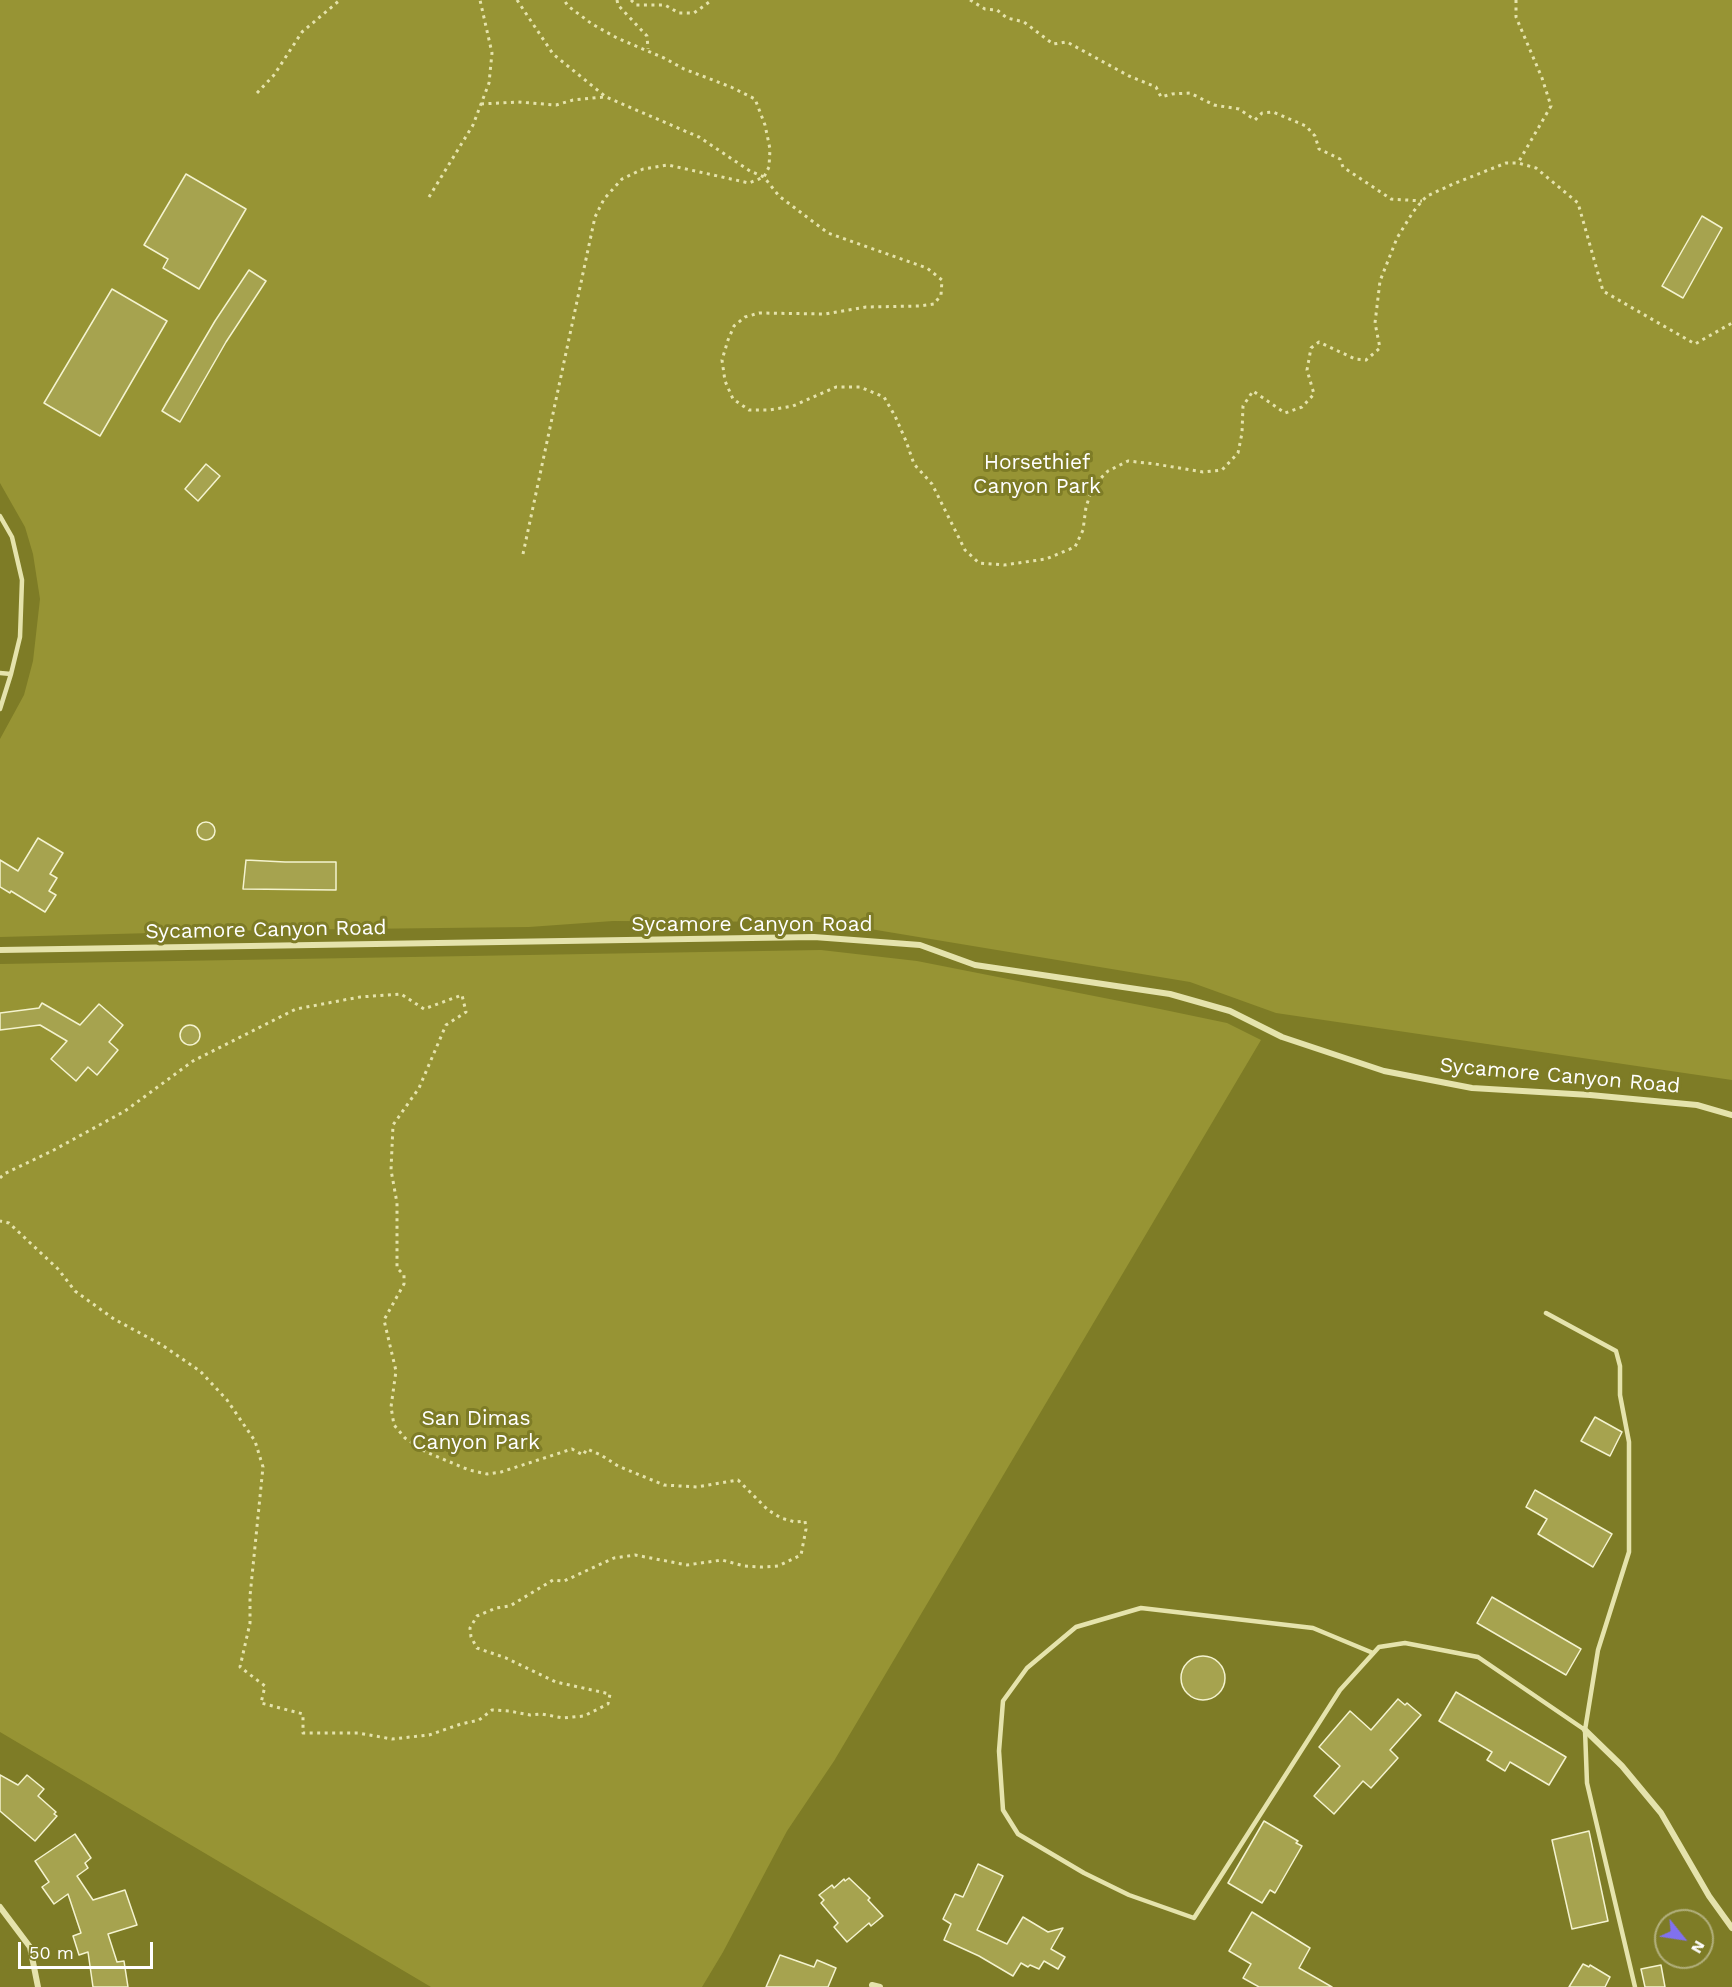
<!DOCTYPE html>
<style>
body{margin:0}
#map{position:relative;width:1732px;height:1987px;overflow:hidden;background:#7e7c26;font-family:"Work Sans",sans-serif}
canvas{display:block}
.north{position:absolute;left:1654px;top:1909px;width:60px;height:60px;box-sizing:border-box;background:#7e7c26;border:2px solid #b2b07d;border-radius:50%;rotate:120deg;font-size:16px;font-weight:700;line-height:24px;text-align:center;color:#fff}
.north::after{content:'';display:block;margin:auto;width:21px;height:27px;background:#8171ee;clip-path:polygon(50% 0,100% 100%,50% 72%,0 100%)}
.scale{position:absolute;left:18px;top:1942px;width:135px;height:27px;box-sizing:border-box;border:3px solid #fff;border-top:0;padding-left:8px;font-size:18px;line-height:21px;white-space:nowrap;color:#fff;-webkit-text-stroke:4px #7e7c26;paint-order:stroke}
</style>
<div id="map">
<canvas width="1732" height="1987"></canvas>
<div class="north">N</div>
<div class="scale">50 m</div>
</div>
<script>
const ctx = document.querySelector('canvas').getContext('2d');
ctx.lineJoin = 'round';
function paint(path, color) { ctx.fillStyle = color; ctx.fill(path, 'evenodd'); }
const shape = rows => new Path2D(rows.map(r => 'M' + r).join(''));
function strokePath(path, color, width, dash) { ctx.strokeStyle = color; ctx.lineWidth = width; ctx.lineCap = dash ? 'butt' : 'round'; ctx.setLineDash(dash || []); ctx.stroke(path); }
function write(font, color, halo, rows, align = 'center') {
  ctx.font = font + ' "Work Sans",sans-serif'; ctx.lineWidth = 6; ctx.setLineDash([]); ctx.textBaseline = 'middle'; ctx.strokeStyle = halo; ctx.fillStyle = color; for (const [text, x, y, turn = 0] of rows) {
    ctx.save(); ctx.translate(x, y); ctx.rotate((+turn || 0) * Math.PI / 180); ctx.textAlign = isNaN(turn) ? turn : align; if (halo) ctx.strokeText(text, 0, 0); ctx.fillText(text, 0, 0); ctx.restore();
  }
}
paint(shape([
 [0,0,1732,0,1732,1080,1276,1013,1190,982,828,922,613,921,529,927,268,930,0,937,0,739,24,695,33,661,40,599,33,554,25,527,0,483],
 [821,950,917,961,1160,1009,1227,1023,1261,1040,834,1761,787,1831,723,1952,702,1987,431,1987,0,1732,0,964]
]), '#979434');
const building = shape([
 [186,174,246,209,199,289,163,268,168,259,144,245,186,174],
 [1702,216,1722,228,1683,298,1662,286,1702,216],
 [249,270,266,281,226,342,180,422,162,411,215,321,249,270],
 [112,289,167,321,100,436,44,403,112,289],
 [206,464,220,476,198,501,185,489,206,464],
 '197 831a9 9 0 1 1 18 0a9 9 0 1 1-18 0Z',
 [38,838,63,853,50,874,57,878,49,891,56,895,45,912,11,891,10,893,0,887,0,860,18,871,38,838],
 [246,860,285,862,336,862,336,890,243,889,246,860],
 [42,1003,80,1025,99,1004,123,1025,109,1042,118,1050,97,1075,88,1067,76,1081,51,1059,67,1041,40,1025,0,1030,0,1013,39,1008,42,1003],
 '180 1035a10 10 0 1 1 20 0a10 10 0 1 1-20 0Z',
 [1595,1417,1622,1432,1610,1456,1581,1441,1595,1417],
 [1535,1490,1612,1534,1593,1567,1538,1534,1547,1519,1526,1507,1535,1490],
 [1492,1597,1581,1649,1566,1675,1477,1623,1492,1597],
 '1181 1678a22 22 0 1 1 44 0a22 22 0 1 1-44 0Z',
 [1456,1692,1566,1757,1549,1785,1510,1762,1505,1771,1487,1760,1492,1752,1439,1721,1456,1692],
 [1398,1699,1405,1705,1407,1703,1421,1715,1390,1750,1398,1758,1371,1788,1363,1781,1334,1814,1314,1796,1340,1766,1319,1747,1350,1711,1371,1730,1398,1699],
 [0,1775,18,1785,27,1775,44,1789,38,1796,56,1812,54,1814,57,1816,35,1841,0,1811,0,1775],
 [1264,1821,1298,1841,1296,1843,1302,1846,1275,1893,1270,1890,1262,1903,1228,1883,1264,1821],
 [1589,1831,1608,1921,1572,1929,1552,1840,1589,1831],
 [75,1834,91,1858,85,1863,88,1868,77,1876,93,1900,125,1890,137,1925,108,1934,117,1962,124,1961,128,1987,93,1987,88,1952,79,1955,73,1936,81,1933,68,1894,54,1904,42,1887,49,1882,35,1861,75,1834],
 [978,1864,1003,1876,977,1930,1007,1944,1023,1917,1048,1932,1063,1928,1051,1949,1065,1957,1058,1969,1044,1961,1039,1969,1030,1965,1028,1967,1021,1963,1013,1976,979,1956,944,1940,951,1924,943,1919,955,1894,963,1897,978,1864],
 [849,1878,870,1898,868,1900,883,1916,871,1926,869,1923,847,1942,834,1927,838,1923,821,1903,824,1900,819,1895,832,1885,834,1888,844,1879,845,1881,849,1878],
 [1252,1912,1310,1948,1299,1968,1332,1987,1259,1987,1243,1978,1251,1964,1229,1951,1252,1912],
 [780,1955,814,1967,817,1960,836,1968,828,1987,766,1987,780,1955],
 [1583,1964,1589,1967,1590,1965,1610,1977,1605,1987,1569,1987,1583,1964],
 [1661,1965,1665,1987,1645,1987,1641,1969,1661,1965]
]);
paint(building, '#a6a34f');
strokePath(building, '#f4f3cf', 1.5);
strokePath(shape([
 [517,0,553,54,606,97,699,137,750,171,764,177,779,196,828,233,927,268,942,280,941,295,934,304,920,306,866,307,825,314,759,313,745,317,734,326,728,340,722,360,725,381,733,399,749,410,769,410,793,406,836,387,860,387,884,397,895,416,906,441,914,464,932,484,965,550,979,563,1004,565,1046,559,1075,547,1083,530,1086,507,1093,486,1108,471,1128,461,1155,464,1203,472,1222,470,1238,453,1242,433,1243,406,1253,391,1285,413,1302,407,1314,394,1307,370,1311,348,1319,342,1355,359,1366,360,1380,348,1375,323,1380,281,1397,238,1413,212,1422,201,1427,196,1453,184,1506,163,1518,163,1536,168,1578,203,1603,291,1695,344,1732,323],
 [617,0,618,5,647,36,648,49],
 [631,0,636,5,665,5,679,13,694,13,712,0],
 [970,0,985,9,997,10,1007,18,1024,22,1053,44,1067,42,1129,76,1156,87,1161,97,1172,94,1190,93,1214,105,1239,109,1255,120,1262,113,1273,112,1306,126,1315,136,1319,149,1340,159,1343,167,1391,199,1422,201],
 [1516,0,1516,17,1542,78,1551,106,1518,163],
 [257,93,274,75,302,32,340,0],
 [481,104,518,102,556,105,573,100,604,97],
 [429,197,473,125,489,83,492,53,480,0],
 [523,554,595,217,604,199,622,179,643,169,668,165,749,183,764,177,769,167,770,149,765,125,755,99,731,87,684,69,664,58,617,38,592,24,568,6,564,0],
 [0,1178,4,1174,52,1151,125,1111,193,1061,296,1009,360,997,401,994,424,1009,462,995,466,1012,446,1025,419,1088,393,1125,391,1170,397,1203,397,1268,404,1275,404,1284,384,1320,396,1371,391,1407,394,1425,405,1438,426,1452,469,1470,487,1474,501,1472,572,1449,583,1455,587,1449,601,1455,618,1466,664,1485,697,1487,738,1480,768,1510,781,1518,795,1522,805,1521,806,1529,801,1555,778,1566,762,1567,744,1566,722,1560,687,1565,635,1555,614,1558,564,1581,553,1580,510,1606,496,1608,477,1616,470,1628,471,1637,477,1648,506,1658,556,1682,610,1694,608,1704,584,1716,563,1718,542,1714,530,1715,509,1711,492,1710,479,1720,461,1724,429,1735,392,1739,358,1733,303,1733,303,1714,261,1703,265,1686,240,1667,250,1623,250,1596,263,1467,255,1441,227,1400,200,1371,162,1345,114,1319,75,1291,58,1269,9,1223,0,1221]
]), '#e5e3ac', 3, [3, 4.5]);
strokePath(shape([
 [0,516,12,537,22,580,20,637,11,674,0,709],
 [0,673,11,674],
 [1546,1313,1616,1351,1620,1366,1620,1395,1629,1442,1629,1552,1598,1650,1585,1730,1587,1783,1635,1987],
 [1373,1653,1313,1628,1141,1608,1076,1627,1027,1668,1003,1701,999,1751,1003,1810,1018,1834,1084,1873,1129,1895,1194,1918,1340,1690,1379,1647,1405,1643,1478,1657,1585,1730]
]), '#e5e3ac', 4.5);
strokePath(shape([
 [0,950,814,937,920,945,975,965,1170,994,1230,1011,1282,1037,1384,1071,1472,1088,1590,1095,1697,1105,1732,1115],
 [1585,1730,1622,1766,1661,1813,1709,1896,1732,1928],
 [0,1907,30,1947,38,1987],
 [872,1985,880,1987]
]), '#e5e3ac', 6);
write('21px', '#fff', '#7e7c26', [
 ["Horsethief",1037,463],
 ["Canyon Park",1037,487],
 ["San Dimas",476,1419],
 ["Canyon Park",476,1443]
]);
write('21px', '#fff', '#7e7c26', [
 ["Sycamore Canyon Road",752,925],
 ["Sycamore Canyon Road",266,930,-1],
 ["Sycamore Canyon Road",1560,1076,5]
]);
</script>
